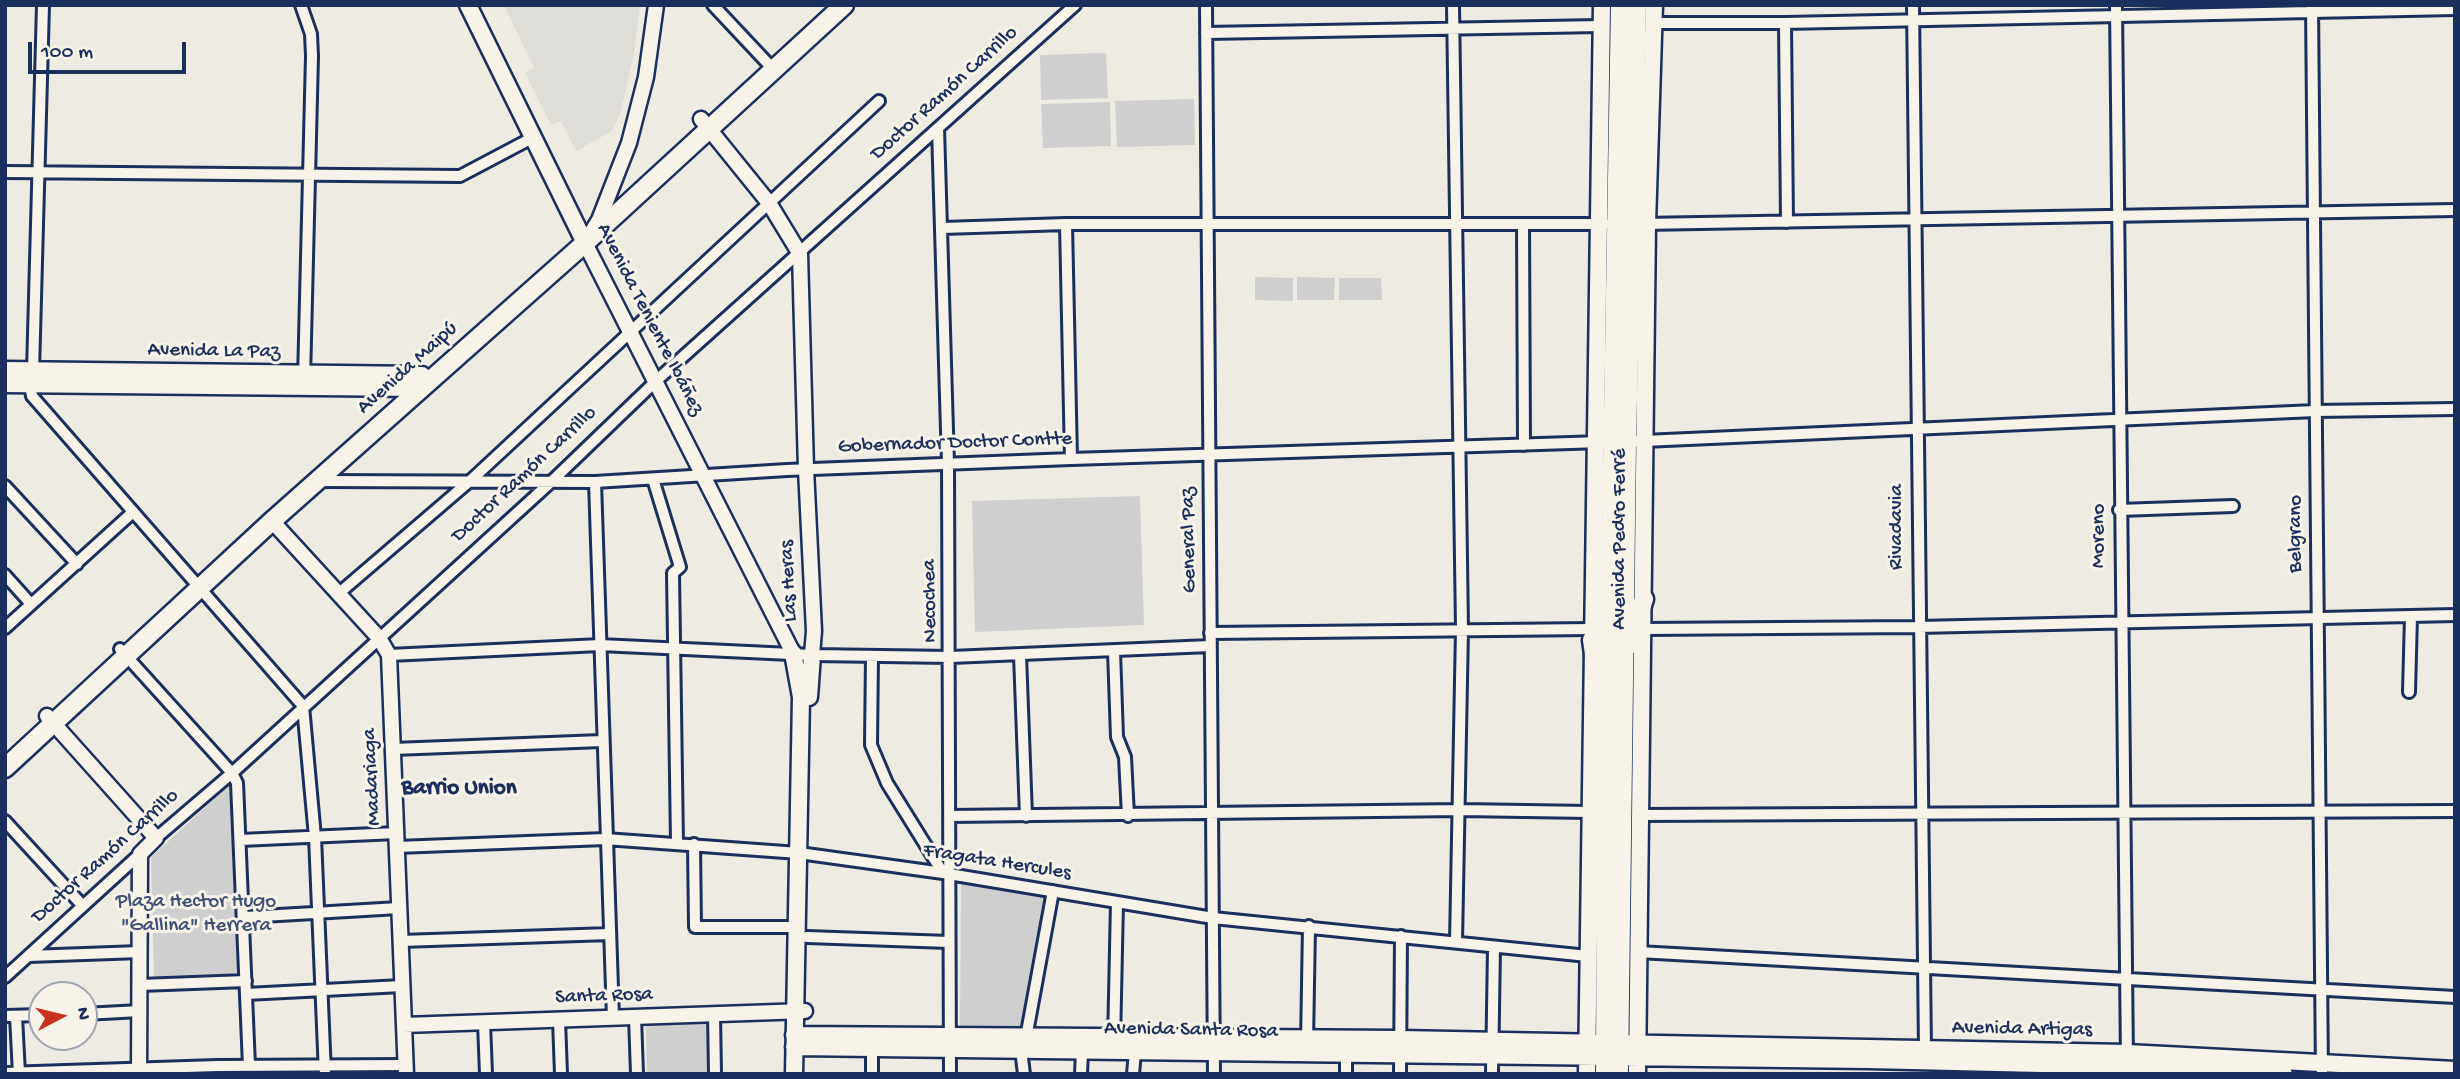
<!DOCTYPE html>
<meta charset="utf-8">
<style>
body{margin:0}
#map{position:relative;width:2460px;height:1079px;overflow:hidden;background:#eeebe2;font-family:"Gochi Hand",sans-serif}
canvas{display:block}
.frame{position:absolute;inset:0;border:7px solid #1b2f5e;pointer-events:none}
.north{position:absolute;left:28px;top:981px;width:70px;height:70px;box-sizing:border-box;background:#f7f3e8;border:2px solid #9fa5b1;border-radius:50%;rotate:83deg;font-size:19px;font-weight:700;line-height:28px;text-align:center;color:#1b2f5e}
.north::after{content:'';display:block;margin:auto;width:24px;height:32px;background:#c8321e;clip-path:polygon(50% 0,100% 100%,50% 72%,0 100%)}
.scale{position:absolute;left:28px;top:42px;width:158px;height:32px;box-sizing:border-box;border:4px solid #1b2f5e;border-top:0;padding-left:9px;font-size:21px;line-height:24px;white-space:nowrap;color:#1b2f5e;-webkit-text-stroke:5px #f7f3e8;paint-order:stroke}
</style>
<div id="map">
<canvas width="2460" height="1079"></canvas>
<div class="frame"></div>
<div class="north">N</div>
<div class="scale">100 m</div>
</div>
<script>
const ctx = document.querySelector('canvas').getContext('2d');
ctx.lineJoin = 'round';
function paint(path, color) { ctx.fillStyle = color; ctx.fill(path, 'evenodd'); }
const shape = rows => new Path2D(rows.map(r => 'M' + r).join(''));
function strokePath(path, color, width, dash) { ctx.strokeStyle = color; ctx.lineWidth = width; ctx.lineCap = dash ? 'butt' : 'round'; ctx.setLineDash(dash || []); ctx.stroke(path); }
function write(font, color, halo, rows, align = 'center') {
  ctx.font = font + ' "Gochi Hand",sans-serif'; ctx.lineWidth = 6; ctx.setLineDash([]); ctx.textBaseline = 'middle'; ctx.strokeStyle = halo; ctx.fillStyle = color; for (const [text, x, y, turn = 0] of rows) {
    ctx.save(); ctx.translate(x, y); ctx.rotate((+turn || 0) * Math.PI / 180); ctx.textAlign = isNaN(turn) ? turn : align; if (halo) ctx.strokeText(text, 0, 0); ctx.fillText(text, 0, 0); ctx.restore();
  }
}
paint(shape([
 [504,5,640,5,634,53,621,111,612,131,576,151,561,121,551,125,525,73,534,68],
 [1666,1071,1862,1072,1973,1074,1664,1074]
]), '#deddd8');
paint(shape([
 [1106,53,1108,98,1041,100,1040,55],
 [1194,99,1195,145,1117,147,1115,101],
 [1110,102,1111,146,1043,148,1041,104],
 [1255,277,1293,278,1293,301,1255,300],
 [1297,277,1335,278,1334,300,1297,300],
 [1339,278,1381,278,1382,300,1339,300],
 [1140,496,1144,625,975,632,972,501],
 [233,782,243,973,154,979,151,857],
 [961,880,1046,894,1025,1028,960,1026],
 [710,1021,711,1074,647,1074,646,1022]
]), '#cfcfcf');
const minor = shape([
 [43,5,33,371,30,385,32,396,303,706,315,837,325,1074],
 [301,5,311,34,312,56,304,379],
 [713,5,773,69],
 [1206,5,1214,1074],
 [1453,5,1462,629,1456,942],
 [1913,5,1925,1049],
 [2116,5,2127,1059],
 [2312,5,2322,1074],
 [1653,23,1785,23,2455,9],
 [1785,23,1787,222],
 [1206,33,1601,26],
 [938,128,948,464,950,1074],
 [5,172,460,176,532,138],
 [1066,224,1071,459],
 [1523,224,1524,445],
 [1642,224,2455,210],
 [943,228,1066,224,1605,224],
 [1621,442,2315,411,2455,409],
 [653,479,680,567,673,573,677,843],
 [317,481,595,482,787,470,1071,459,1602,442],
 [595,482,613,1018],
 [5,486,77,564],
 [2119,510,2233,506],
 [5,575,31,604],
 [338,594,471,480,879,101],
 [5,628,133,512],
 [1643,629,1918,627,2455,615],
 [1210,633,1592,629],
 [120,649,232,773,237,783,249,1066],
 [1114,651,1117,737,1125,757,1128,816],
 [389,655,600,645,812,655,951,657,1210,646],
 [1020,655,1026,816],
 [872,656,871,745,887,783,943,873],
 [2409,692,2411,616],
 [393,749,602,741],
 [1641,815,2455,811],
 [950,816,1461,810,1589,812],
 [5,821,82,905],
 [156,838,232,773,552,481,657,380,1075,5],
 [240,840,397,833],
 [694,844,695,927,798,927],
 [397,847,605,839,799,853,943,873,1213,918,1588,956],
 [245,917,399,908],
 [807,937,949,942],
 [401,941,610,934],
 [1638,952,2455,997],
 [29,956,140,952],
 [5,977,140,854],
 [140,985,246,981],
 [246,994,402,986],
 [84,1014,140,1011],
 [714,1014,715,1074],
 [5,1016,42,1015],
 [16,1016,19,1074],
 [635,1017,637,1074],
 [559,1020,561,1074],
 [484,1023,486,1074],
 [1114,1043,1117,902],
 [1307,1043,1309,926],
 [1346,1053,1346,1074],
 [5,1073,217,1066,405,1065],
 [872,1074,872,1042],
 [1024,1074,1021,1050,1026,1038,1053,891],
 [1081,1074,1082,1051],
 [1133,1074,1135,1052],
 [1400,1074,1401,936],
 [1492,1074,1494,947]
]);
const tertiary = shape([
 [656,5,646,77,629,143,599,220,585,243,793,653],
 [701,119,769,203,800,254,806,469,814,631,812,655],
 [272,521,379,638,389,655,406,1074],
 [47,716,156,838,140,854,139,1074],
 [404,1025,805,1011]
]);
const secondary = shape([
 [468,5,585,243],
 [5,370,422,375],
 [5,384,420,388],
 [793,653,801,697,794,1074],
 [809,697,812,655],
 [794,1035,1400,1039,2127,1053,2455,1070],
 [794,1047,1868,1060,2127,1066,2284,1074],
 [1587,1074,1602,5],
 [1637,1074,1647,224,1654,5]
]);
const primary = shape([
 [5,768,272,521,585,243,844,5]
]);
const trunk = shape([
 [1592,640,1599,688],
 [1635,644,1636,624,1644,599],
 [1605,1074,1606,817,1620,5],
 [1619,1074,1627,442,1637,5]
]);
strokePath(minor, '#1b2f5e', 16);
strokePath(tertiary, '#1b2f5e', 19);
strokePath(secondary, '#1b2f5e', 21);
strokePath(primary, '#1b2f5e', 23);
strokePath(trunk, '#1b2f5e', 23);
strokePath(minor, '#f7f3e8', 10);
strokePath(tertiary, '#f7f3e8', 14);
strokePath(secondary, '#f7f3e8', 16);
strokePath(primary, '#f7f3e8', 18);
strokePath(trunk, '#f7f3e8', 18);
write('21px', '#1b2f5e', '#f7f3e8', [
 ["Doctor Ramón Carrillo",945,94,-42],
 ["Avenida Teniente Ibáñez",649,320,63],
 ["Avenida La Paz",214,352,1],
 ["Avenida Maipú",408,369,-42],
 ["Gobernador Doctor Contte",955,444,-2],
 ["Doctor Ramón Carrillo",525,475,-43],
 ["Rivadavia",1898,527,-90],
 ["Belgrano",2297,534,-90],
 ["Moreno",2100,536,-90],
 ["Avenida Pedro Ferré",1621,539,-90],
 ["General Paz",1190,540,-91],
 ["Las Heras",790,581,-93],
 ["Necochea",931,601,-91],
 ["Madariaga",373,777,-93],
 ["Doctor Ramón Carrillo",106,857,-42],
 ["Fragata Hercules",997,863,9],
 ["Santa Rosa",604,997,-2],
 ["Avenida Artigas",2022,1030,1],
 ["Avenida Santa Rosa",1191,1031,1]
]);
write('21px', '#3f4f75', '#f7f3e8', [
 ["Plaza Hector Hugo",196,903],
 ["\"Gallina\" Herrera",196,927]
]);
write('bold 23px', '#1b2f5e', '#f7f3e8', [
 ["Barrio Union",459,789]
]);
</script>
